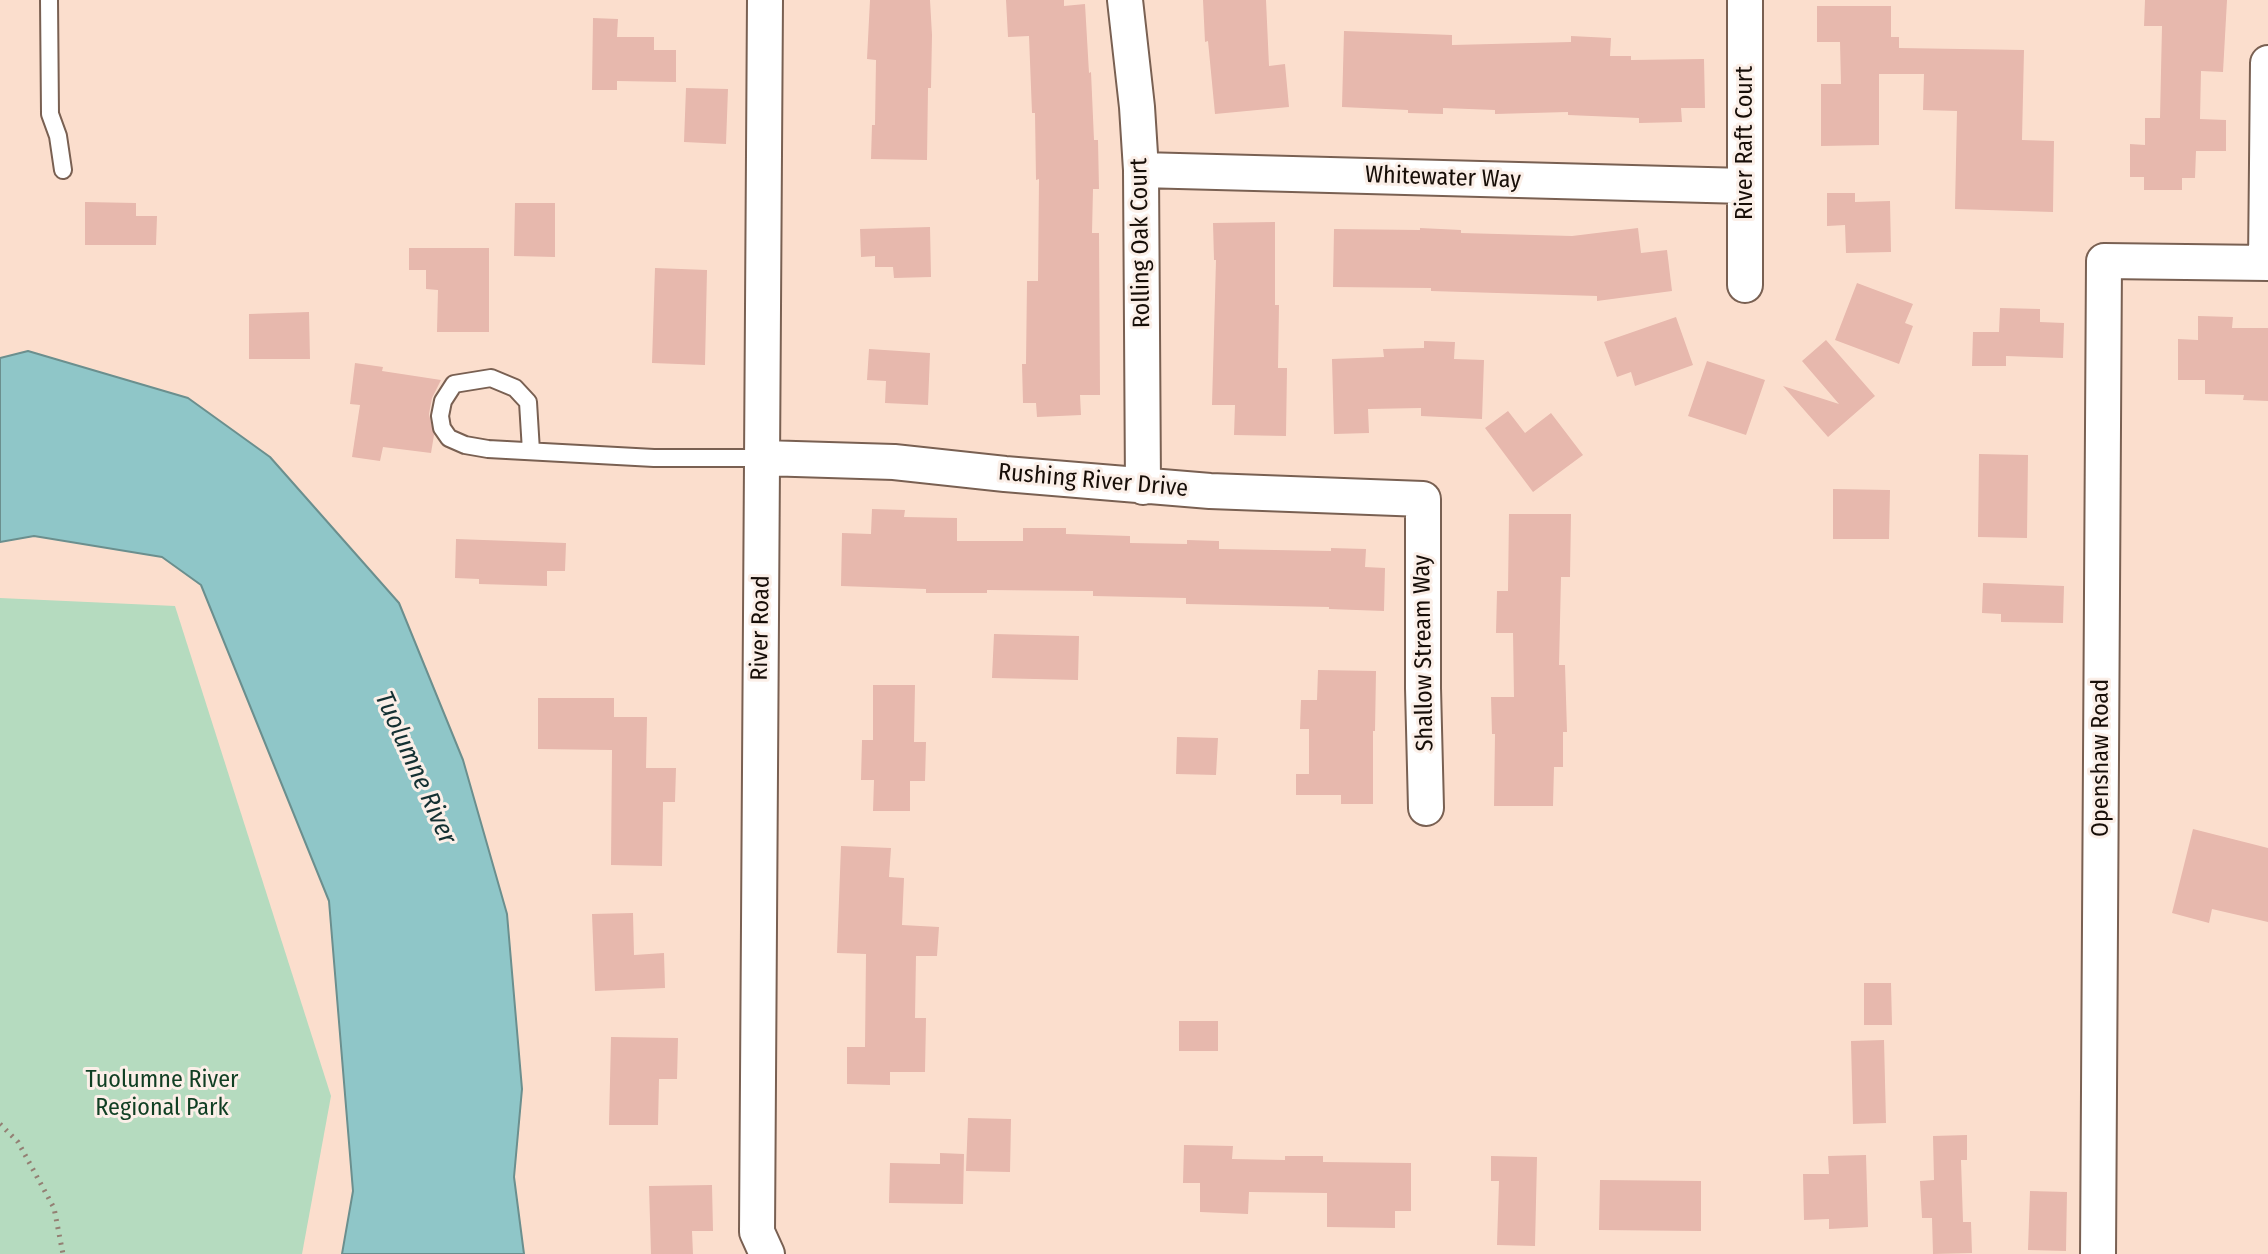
<!DOCTYPE html>
<style>
body{margin:0}
canvas{display:block;background:#fbdecd}
</style>
<canvas width="2268" height="1254"></canvas>
<script>
const ctx = document.querySelector('canvas').getContext('2d');
ctx.lineJoin = 'round';
function paint(path, color) { ctx.fillStyle = color; ctx.fill(path, 'evenodd'); }
const shape = rows => new Path2D(rows.map(r => 'M' + r).join(''));
function strokePath(path, color, width, dash) { ctx.strokeStyle = color; ctx.lineWidth = width; ctx.lineCap = dash ? 'butt' : 'round'; ctx.setLineDash(dash || []); ctx.stroke(path); }
function write(font, color, halo, rows, align = 'center') {
  ctx.font = font + ' "Fira Sans Condensed",sans-serif'; ctx.lineWidth = 6; ctx.setLineDash([]); ctx.textBaseline = 'middle'; ctx.strokeStyle = halo; ctx.fillStyle = color; for (const [text, x, y, turn = 0] of rows) {
    ctx.save(); ctx.translate(x, y); ctx.rotate((+turn || 0) * Math.PI / 180); ctx.textAlign = isNaN(turn) ? turn : align; if (halo) ctx.strokeText(text, 0, 0); ctx.fillText(text, 0, 0); ctx.restore();
  }
}
paint(shape([
 [0,598,175,606,331,1096,302,1254,0,1254]
]), '#b5dbbf');
const water = shape([
 [28,351,188,398,270,457,399,603,463,760,507,914,522,1089,514,1177,524,1254,342,1254,353,1191,329,901,201,585,162,557,34,536,0,542,0,358,28,351]
]);
paint(water, '#8fc6c8');
strokePath(water, '#6b8f8e', 2);
paint(shape([
 [870,0,930,0,932,35,931,88,928,88,927,160,871,159,872,125,875,125,876,60,867,59],
 [1006,0,1064,0,1064,6,1085,4,1089,73,1091,72,1094,140,1098,140,1099,189,1093,189,1092,233,1099,233,1100,395,1080,395,1081,415,1037,417,1036,403,1023,403,1022,364,1026,364,1027,281,1038,281,1039,179,1036,180,1035,113,1032,113,1029,36,1008,37],
 [1203,0,1266,0,1269,66,1285,64,1289,107,1215,114,1208,41,1205,42],
 [2145,0,2227,0,2223,72,2201,71,2200,119,2226,120,2226,151,2196,151,2195,178,2182,178,2182,190,2144,190,2144,177,2130,177,2130,144,2145,145,2145,118,2160,118,2162,26,2144,26],
 [1817,6,1891,6,1891,37,1899,37,1899,48,2024,50,2022,140,2054,141,2053,212,1955,209,1957,111,1923,110,1924,74,1879,74,1879,145,1821,146,1821,84,1841,84,1840,42,1817,42],
 [593,18,618,19,617,37,654,37,654,50,676,50,676,82,617,81,617,90,592,90],
 [1344,31,1452,35,1452,45,1571,42,1571,36,1611,38,1610,56,1631,56,1631,60,1704,59,1705,108,1681,108,1682,122,1639,123,1639,118,1568,115,1568,112,1495,114,1495,110,1443,108,1443,114,1408,113,1408,110,1342,107],
 [686,88,728,89,726,144,684,142],
 [1827,193,1855,193,1855,202,1890,201,1891,252,1846,253,1845,225,1827,226],
 [85,202,136,203,136,216,157,216,156,245,85,245],
 [515,203,555,203,555,257,514,256],
 [1275,222,1275,305,1279,305,1278,368,1287,368,1286,436,1234,435,1235,405,1212,405,1216,260,1214,260,1213,223],
 [930,227,931,277,894,278,893,267,875,267,875,256,861,257,860,229],
 [1420,228,1461,230,1461,233,1572,236,1638,228,1641,253,1667,250,1672,291,1597,301,1597,296,1431,291,1431,288,1333,287,1334,229,1420,230],
 [409,248,489,248,489,332,437,332,438,290,426,289,426,270,409,270],
 [655,268,707,270,705,365,652,363],
 [1857,283,1913,304,1905,323,1913,326,1899,364,1835,340],
 [2000,308,2040,309,2040,322,2064,323,2063,358,2006,356,2006,366,1972,366,1973,332,1999,332],
 [309,312,310,359,249,359,249,314],
 [2198,316,2233,317,2232,328,2268,328,2268,401,2243,400,2244,395,2205,394,2205,380,2178,380,2178,339,2198,340],
 [1676,317,1693,365,1635,386,1631,372,1617,377,1604,342],
 [1826,340,1875,396,1828,437,1783,386,1839,404,1802,361],
 [1424,341,1455,342,1454,359,1484,360,1482,419,1421,416,1421,408,1368,409,1369,433,1334,434,1332,359,1384,357,1383,349,1424,348],
 [869,349,930,353,928,405,885,403,886,381,867,380],
 [1707,361,1765,380,1746,435,1688,416],
 [355,363,383,367,382,371,441,380,432,398,429,414,434,435,431,453,383,447,380,461,352,457,360,405,350,404],
 [1508,411,1525,433,1551,413,1583,455,1533,492,1485,428],
 [1979,454,2028,455,2027,538,1978,537],
 [1833,489,1890,490,1889,539,1833,539],
 [872,509,905,510,904,517,957,518,957,541,1023,541,1023,528,1066,528,1066,534,1130,536,1130,543,1187,544,1187,540,1219,541,1219,549,1331,551,1331,548,1366,549,1365,567,1385,568,1384,611,1329,609,1329,607,1186,604,1186,598,1093,596,1093,591,987,590,987,593,926,593,926,589,841,586,842,533,871,534],
 [1509,514,1571,514,1570,577,1561,577,1559,665,1565,665,1567,732,1563,732,1563,767,1554,767,1553,806,1494,806,1495,734,1492,734,1491,697,1514,697,1513,633,1496,633,1497,591,1508,591],
 [456,539,566,543,565,571,547,571,547,586,479,584,479,579,455,578],
 [1983,583,2064,586,2063,623,2001,622,2001,614,1982,613],
 [994,634,1079,636,1078,680,992,678],
 [1318,670,1376,671,1375,731,1373,731,1373,804,1341,804,1341,795,1296,795,1296,774,1309,774,1309,729,1300,729,1301,700,1317,700],
 [873,685,915,685,914,742,926,742,925,781,910,781,910,811,873,811,874,780,861,780,862,740,873,740],
 [538,698,614,698,614,717,647,717,646,768,676,768,675,802,663,802,662,866,611,865,612,750,538,749],
 [1177,737,1218,738,1216,775,1176,774],
 [2193,829,2268,848,2268,922,2212,909,2209,923,2172,913],
 [841,846,891,848,889,877,904,878,902,925,939,927,937,956,916,956,915,1018,926,1018,925,1072,890,1072,890,1085,847,1084,847,1047,865,1047,866,954,837,953],
 [633,913,634,955,664,953,665,988,595,991,592,914],
 [1864,983,1891,983,1892,1025,1864,1025],
 [1179,1021,1218,1021,1218,1051,1179,1051],
 [611,1037,678,1038,677,1079,659,1079,658,1125,609,1125],
 [1884,1040,1886,1123,1853,1124,1851,1041],
 [968,1118,1011,1119,1010,1172,966,1171],
 [1967,1135,1967,1160,1961,1160,1963,1222,1971,1222,1972,1253,1933,1254,1932,1218,1922,1218,1920,1181,1934,1180,1933,1136],
 [1184,1145,1233,1146,1232,1159,1285,1160,1285,1156,1323,1156,1323,1162,1411,1163,1411,1211,1395,1211,1395,1228,1327,1227,1327,1193,1249,1192,1248,1214,1200,1212,1200,1183,1183,1183],
 [940,1153,964,1154,963,1204,889,1203,890,1163,940,1164],
 [1866,1155,1868,1227,1829,1229,1829,1219,1804,1220,1803,1174,1829,1174,1828,1156],
 [1491,1156,1537,1157,1535,1246,1497,1245,1499,1181,1491,1181],
 [1600,1180,1701,1181,1701,1231,1599,1230],
 [712,1185,713,1231,692,1231,693,1254,651,1254,649,1186],
 [2030,1191,2067,1192,2066,1251,2028,1250]
]), '#e7b8ad');
const service = shape([
 [49,0,50,114,58,136,63,170],
 [531,451,528,402,515,388,491,378,454,384,443,401,440,416,442,428,449,438,465,445,488,449,654,458,763,458]
]);
const minor = shape([
 [765,0,757,1232,767,1254],
 [1125,0,1137,107,1141,170,1143,487],
 [1745,0,1745,285],
 [1141,170,1745,186],
 [2266,263,2268,63],
 [763,458,894,462,1005,474,1210,491,1423,499,1423,688,1426,808],
 [2098,1254,2104,261,2268,263]
]);
strokePath(service, '#796052', 20);
strokePath(minor, '#796052', 38);
strokePath(shape([
 [0,1124,18,1142,54,1208,63,1254]
]), '#937f73', 5, [2, 6]);
strokePath(service, '#fff', 16);
strokePath(minor, '#fff', 34);
write('24px', '#170e08', '#fbefe8', [
 ["River Raft Court",1745,143,-90],
 ["Whitewater Way",1443,178,2],
 ["Rolling Oak Court",1141,243,-91],
 ["Rushing River Drive",1093,481,5],
 ["River Road",761,628,-89],
 ["Shallow Stream Way",1424,653,-91],
 ["Openshaw Road",2101,758,-90]
]);
write('24px', '#103f23', '#fbefe8', [
 ["Tuolumne River",162,1080],
 ["Regional Park",162,1108]
]);
write('italic 26px', '#133032', '#fbefe8', [
 ["Tuolumne River",415,768,66]
]);
</script>
